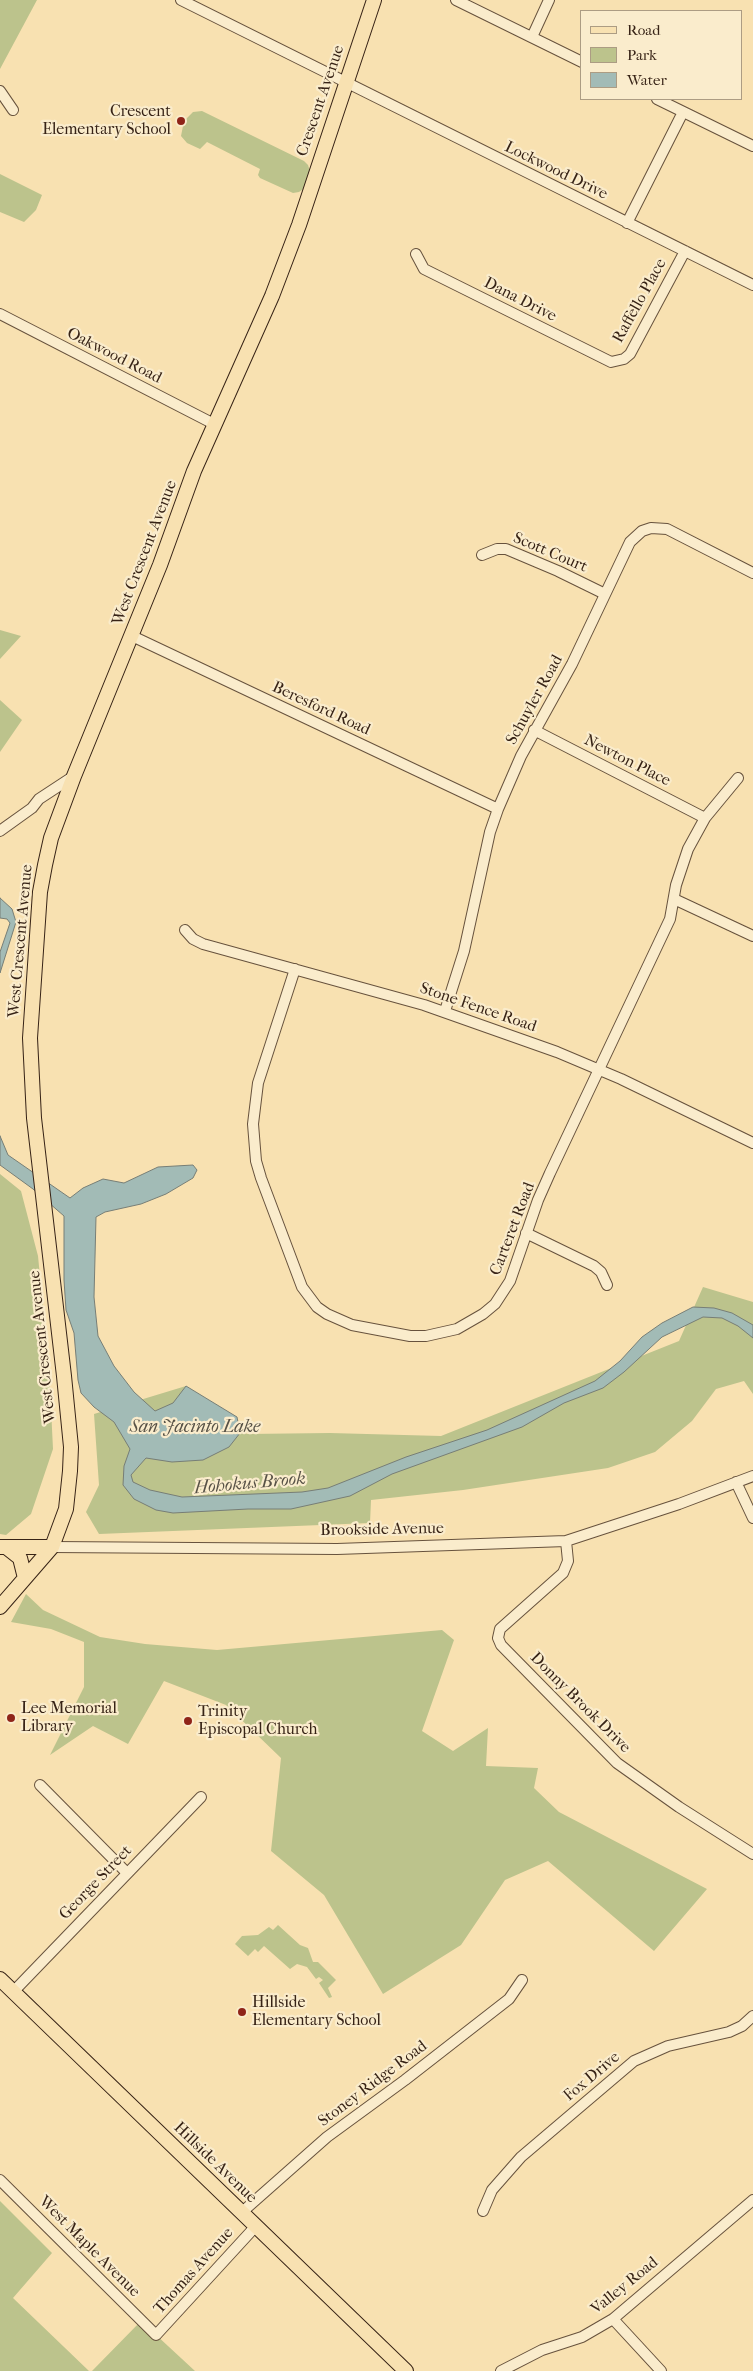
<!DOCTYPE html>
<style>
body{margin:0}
#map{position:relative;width:753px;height:2371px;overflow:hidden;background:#f8e1b1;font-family:"IM FELL French Canon",serif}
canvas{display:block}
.legend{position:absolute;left:580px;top:10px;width:162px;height:90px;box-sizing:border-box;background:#faeccc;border:1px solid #ac9c83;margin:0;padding:6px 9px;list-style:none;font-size:15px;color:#372316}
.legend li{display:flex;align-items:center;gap:10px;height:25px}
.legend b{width:25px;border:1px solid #ac9c83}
</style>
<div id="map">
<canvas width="753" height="2371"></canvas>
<ul class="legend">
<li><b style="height:6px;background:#f8e1b1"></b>Road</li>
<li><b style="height:14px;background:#bcc38c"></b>Park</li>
<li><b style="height:14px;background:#a2bbb6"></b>Water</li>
</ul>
</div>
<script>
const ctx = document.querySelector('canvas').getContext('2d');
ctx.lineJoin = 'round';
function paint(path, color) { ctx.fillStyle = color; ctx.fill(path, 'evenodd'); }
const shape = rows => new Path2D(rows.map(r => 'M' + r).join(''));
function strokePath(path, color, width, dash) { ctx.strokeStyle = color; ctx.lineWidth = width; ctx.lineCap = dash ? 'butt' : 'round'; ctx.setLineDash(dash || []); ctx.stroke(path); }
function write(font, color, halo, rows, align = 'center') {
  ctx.font = font + ' "IM FELL French Canon",serif'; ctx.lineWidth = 4.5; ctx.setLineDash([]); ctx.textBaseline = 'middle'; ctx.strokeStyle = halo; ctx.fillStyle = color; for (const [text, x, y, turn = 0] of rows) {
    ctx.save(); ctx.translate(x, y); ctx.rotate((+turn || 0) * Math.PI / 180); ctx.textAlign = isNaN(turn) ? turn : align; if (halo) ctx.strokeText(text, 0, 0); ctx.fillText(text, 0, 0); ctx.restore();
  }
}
paint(shape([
 [0,0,37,0,0,69],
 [202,111,304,161,308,165,310,171,305,188,299,192,293,193,260,178,258,175,260,169,207,142,200,149,187,143,181,136,184,121,193,112],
 [0,174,42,195,36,210,24,222,0,212],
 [0,630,21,636,0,659],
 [0,700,22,720,0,752],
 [0,1174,21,1191,38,1256,49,1368,53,1449,31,1514,6,1535,0,1534],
 [703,1287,753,1302,753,1394,744,1381,716,1389,692,1421,655,1452,608,1468,463,1490,371,1500,370,1523,99,1534,86,1512,99,1485,94,1414,186,1386,247,1434,330,1433,441,1436,679,1341],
 [26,1594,43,1610,100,1637,145,1644,217,1650,442,1630,454,1640,422,1731,453,1751,488,1728,486,1766,538,1768,534,1788,559,1812,707,1889,654,1951,548,1861,505,1880,461,1945,383,1994,324,1895,271,1851,281,1758,226,1705,164,1681,128,1744,93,1726,50,1755,84,1687,84,1642,51,1629,11,1622],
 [278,1925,300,1945,308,1948,313,1962,318,1962,336,1980,328,1988,332,1997,329,1998,319,1983,323,1980,319,1977,316,1979,307,1967,297,1964,290,1969,264,1946,258,1952,255,1949,248,1956,235,1944,242,1936,258,1935,269,1927,273,1930],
 [0,2201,52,2253,13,2298,89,2371,0,2371],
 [141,2321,195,2371,92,2371]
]), '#bcc38c');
const water = shape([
 [0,898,12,909,16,922,0,973,0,952,10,923,7,919,0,918,0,898],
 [0,1136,8,1155,70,1198,83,1188,103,1179,124,1183,158,1167,193,1165,197,1170,193,1178,166,1194,141,1204,105,1212,96,1217,94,1297,98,1336,114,1366,134,1392,155,1411,173,1403,186,1386,237,1417,240,1433,229,1447,203,1460,172,1462,146,1458,131,1475,133,1482,150,1490,182,1497,302,1492,328,1488,406,1457,487,1430,595,1381,620,1361,642,1337,662,1323,693,1307,714,1308,732,1313,753,1325,753,1338,738,1326,722,1318,703,1317,662,1337,624,1372,603,1388,564,1403,522,1427,392,1474,350,1496,291,1509,248,1509,173,1513,156,1510,134,1499,123,1485,124,1466,130,1449,114,1422,94,1407,81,1393,78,1380,74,1333,66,1310,64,1280,64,1216,33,1189,0,1165,0,1136]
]);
paint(water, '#a2bbb6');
strokePath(water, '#777e76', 1);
const minor = shape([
 [181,0,753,285],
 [456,0,582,62],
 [532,37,549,0],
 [0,91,13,110],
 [657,99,753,146],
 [627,223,683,112],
 [416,254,424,269,611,362,624,359,630,354,685,251],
 [0,314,214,424],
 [482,555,497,549,506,549,558,571,605,594],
 [132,636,498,809],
 [534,730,705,818],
 [0,831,32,808,39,799,74,776],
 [674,899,753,936],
 [185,930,193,939,203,944,424,1005,557,1052,621,1079,753,1143],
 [295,969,258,1083,253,1124,256,1161,261,1178,302,1287,317,1307,327,1314,352,1325,410,1336,426,1336,457,1329,483,1314,495,1304,510,1281,538,1200,550,1173,670,919,676,885,688,849,705,818,738,778],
 [445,1011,464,951,490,832,498,809,521,756,572,664,630,542,642,531,651,528,667,529,753,573],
 [526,1233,594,1266,601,1272,607,1285],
 [736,1482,753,1518],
 [566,1541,568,1561,563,1573,500,1629,498,1638,501,1645,617,1763,679,1807,753,1854],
 [52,1547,337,1549,566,1541,679,1504,753,1476],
 [40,1785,126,1872],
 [13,1992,201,1797],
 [0,2180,156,2335,255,2227],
 [483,2211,492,2190,521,2157,634,2061,668,2046,729,2032,742,2026,753,2016],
 [241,2213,327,2137,405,2080,509,1999,522,1980],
 [613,2319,661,2371],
 [501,2371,542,2350,582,2337,613,2319,753,2200]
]);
const major = shape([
 [0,1547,52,1547],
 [6,1547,20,1558,25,1578],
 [0,1607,52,1547,66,1509,70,1471,71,1447,64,1376,34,1118,30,1038,40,892,45,865,51,838,74,776,160,565,194,471,272,296,299,225,374,0],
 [0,1979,406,2371]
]);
strokePath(minor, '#67523d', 12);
strokePath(major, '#372316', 16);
strokePath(minor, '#faeccc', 10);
strokePath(major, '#f8e1b1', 14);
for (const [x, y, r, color] of [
 [181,121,5,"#8f2418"],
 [11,1718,5,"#8f2418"],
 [188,1721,5,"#8f2418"],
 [242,2012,5,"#8f2418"]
]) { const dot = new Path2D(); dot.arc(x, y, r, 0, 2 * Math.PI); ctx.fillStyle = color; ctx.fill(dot); strokePath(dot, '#faeccc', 2); }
write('16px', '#372316', '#faeccc', [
 ["Crescent Avenue",321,101,-71],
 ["Lockwood Drive",556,171,26],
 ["Dana Drive",520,300,27],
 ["Raffello Place",640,301,-61],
 ["Oakwood Road",114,356,27],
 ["West Crescent Avenue",145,553,-69],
 ["Scott Court",550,553,23],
 ["Schuyler Road",535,700,-61],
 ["Beresford Road",321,709,25],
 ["Newton Place",627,761,27],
 ["West Crescent Avenue",21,941,-85],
 ["Stone Fence Road",478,1008,19],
 ["Carteret Road",513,1229,-69],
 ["West Crescent Avenue",43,1347,-96],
 ["Brookside Avenue",382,1530,-1],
 ["Donny Brook Drive",580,1703,45],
 ["George Street",96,1883,-46],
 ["Fox Drive",592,2077,-40],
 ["Stoney Ridge Road",373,2084,-37],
 ["Hillside Avenue",215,2163,44],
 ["West Maple Avenue",89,2247,45],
 ["Thomas Avenue",194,2271,-48],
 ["Valley Road",625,2286,-39]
]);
write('16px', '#372316', '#faeccc', [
 ["Crescent",171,112,"right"],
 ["Elementary School",171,130,"right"],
 ["Lee Memorial",21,1709],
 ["Library",21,1727],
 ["Trinity",198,1712],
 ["Episcopal Church",198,1730],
 ["Hillside",252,2003],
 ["Elementary School",252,2021]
], 'left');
write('italic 18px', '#575146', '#faeccc', [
 ["San Jacinto Lake",195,1428],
 ["Hohokus Brook",250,1484,-5]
]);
</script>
